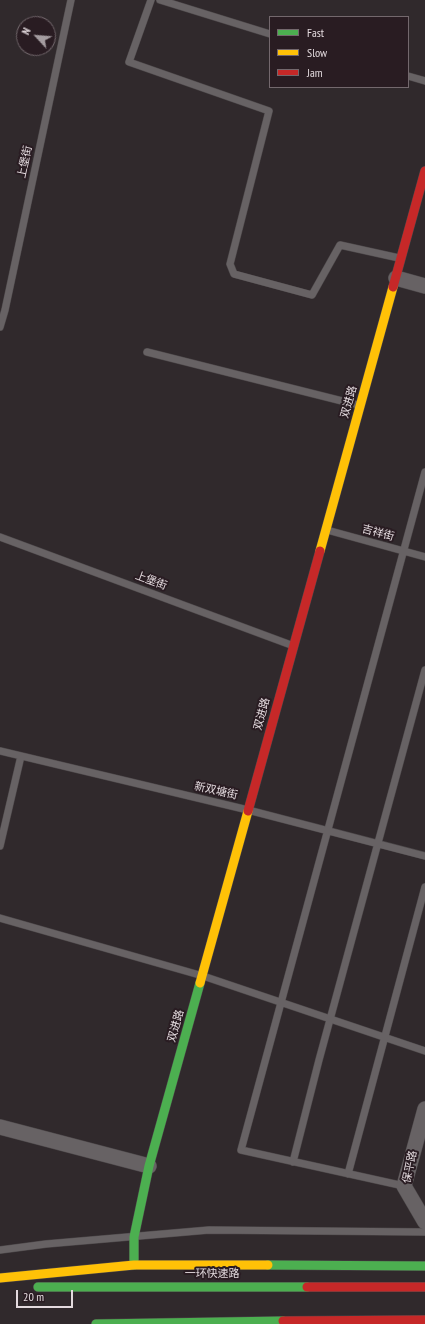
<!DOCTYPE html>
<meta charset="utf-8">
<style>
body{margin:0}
#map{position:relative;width:425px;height:1324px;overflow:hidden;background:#30292c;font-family:"PT Sans Narrow",sans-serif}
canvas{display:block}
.legend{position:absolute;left:269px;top:16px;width:140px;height:72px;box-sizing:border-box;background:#291c22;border:1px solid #73686d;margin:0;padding:5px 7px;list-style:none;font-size:12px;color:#e3dade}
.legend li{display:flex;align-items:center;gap:8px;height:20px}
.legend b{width:20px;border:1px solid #73686d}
.north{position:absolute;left:16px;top:16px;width:40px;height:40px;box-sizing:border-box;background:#291c22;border:1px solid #73686d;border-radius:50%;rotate:296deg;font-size:11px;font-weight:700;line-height:16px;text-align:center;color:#e3dade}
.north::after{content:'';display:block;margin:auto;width:14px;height:18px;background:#a49ca0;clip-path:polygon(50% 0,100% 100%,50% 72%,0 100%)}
.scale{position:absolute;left:16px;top:1290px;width:57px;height:18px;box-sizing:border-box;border:2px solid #e3dade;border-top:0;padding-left:5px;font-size:12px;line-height:14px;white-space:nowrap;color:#e3dade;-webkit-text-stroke:3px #291c22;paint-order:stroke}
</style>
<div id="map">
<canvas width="425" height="1324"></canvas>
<ul class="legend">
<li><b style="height:5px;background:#4caf50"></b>Fast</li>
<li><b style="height:5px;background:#ffc107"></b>Slow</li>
<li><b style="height:5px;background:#c62828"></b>Jam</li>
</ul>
<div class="north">N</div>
<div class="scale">20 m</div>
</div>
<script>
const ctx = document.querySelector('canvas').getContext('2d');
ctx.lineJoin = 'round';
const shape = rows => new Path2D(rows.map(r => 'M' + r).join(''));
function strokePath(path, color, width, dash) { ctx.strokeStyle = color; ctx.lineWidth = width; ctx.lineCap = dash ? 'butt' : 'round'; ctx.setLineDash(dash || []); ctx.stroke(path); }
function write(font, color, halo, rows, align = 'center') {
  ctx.font = font + ' "PT Sans Narrow","Noto Sans SC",sans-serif'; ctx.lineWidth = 4; ctx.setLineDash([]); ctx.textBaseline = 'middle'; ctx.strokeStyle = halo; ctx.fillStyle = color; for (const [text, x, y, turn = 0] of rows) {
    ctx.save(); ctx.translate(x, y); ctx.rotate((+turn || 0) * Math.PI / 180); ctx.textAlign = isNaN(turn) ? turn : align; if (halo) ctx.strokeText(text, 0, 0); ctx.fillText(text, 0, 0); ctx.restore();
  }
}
const lane = shape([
 [151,0,129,62,269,111,230,264,234,274,312,295,340,245,399,258],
 [160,0,270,34],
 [408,76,425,81],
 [0,327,5,310,71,0],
 [147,352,358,405],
 [327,530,425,557],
 [0,537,291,645],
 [0,751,248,810,425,856],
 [0,846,21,756],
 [0,918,203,976,425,1051],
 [293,1162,319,1060,425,670],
 [348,1174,425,887],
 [404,1186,241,1150,425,472],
 [0,1250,46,1244,209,1230,425,1232]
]);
const street = shape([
 [396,278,425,286],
 [425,1109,404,1186,425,1222],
 [0,1127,149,1166]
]);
const fast = shape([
 [134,1265,134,1237,149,1166,200,983],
 [268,1265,425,1266],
 [38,1287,307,1287],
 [96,1324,283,1321]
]);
const slow = shape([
 [320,551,393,287],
 [200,983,248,811],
 [0,1278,134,1265,268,1265]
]);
const jam = shape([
 [393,287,425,171],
 [248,811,320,551],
 [307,1287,425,1287],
 [283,1321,425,1320]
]);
strokePath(lane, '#4c4749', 8);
strokePath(street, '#4c4749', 16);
strokePath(fast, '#4c4749', 10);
strokePath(slow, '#4c4749', 10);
strokePath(jam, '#4c4749', 10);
strokePath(lane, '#676264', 7);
strokePath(street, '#676264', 15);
strokePath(fast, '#4caf50', 9);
strokePath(slow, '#ffc107', 9);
strokePath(jam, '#c62828', 9);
write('11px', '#e3dade', '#291c22', [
 ["上堡街",25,162,-78],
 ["双进路",349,402,-74],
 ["吉祥街",378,533,15],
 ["上堡街",151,581,20],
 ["双进路",262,714,-75],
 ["新双塘街",216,791,13],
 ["双进路",176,1026,-74],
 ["保平路",410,1167,-78],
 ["一环快速路",212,1274]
]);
</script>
